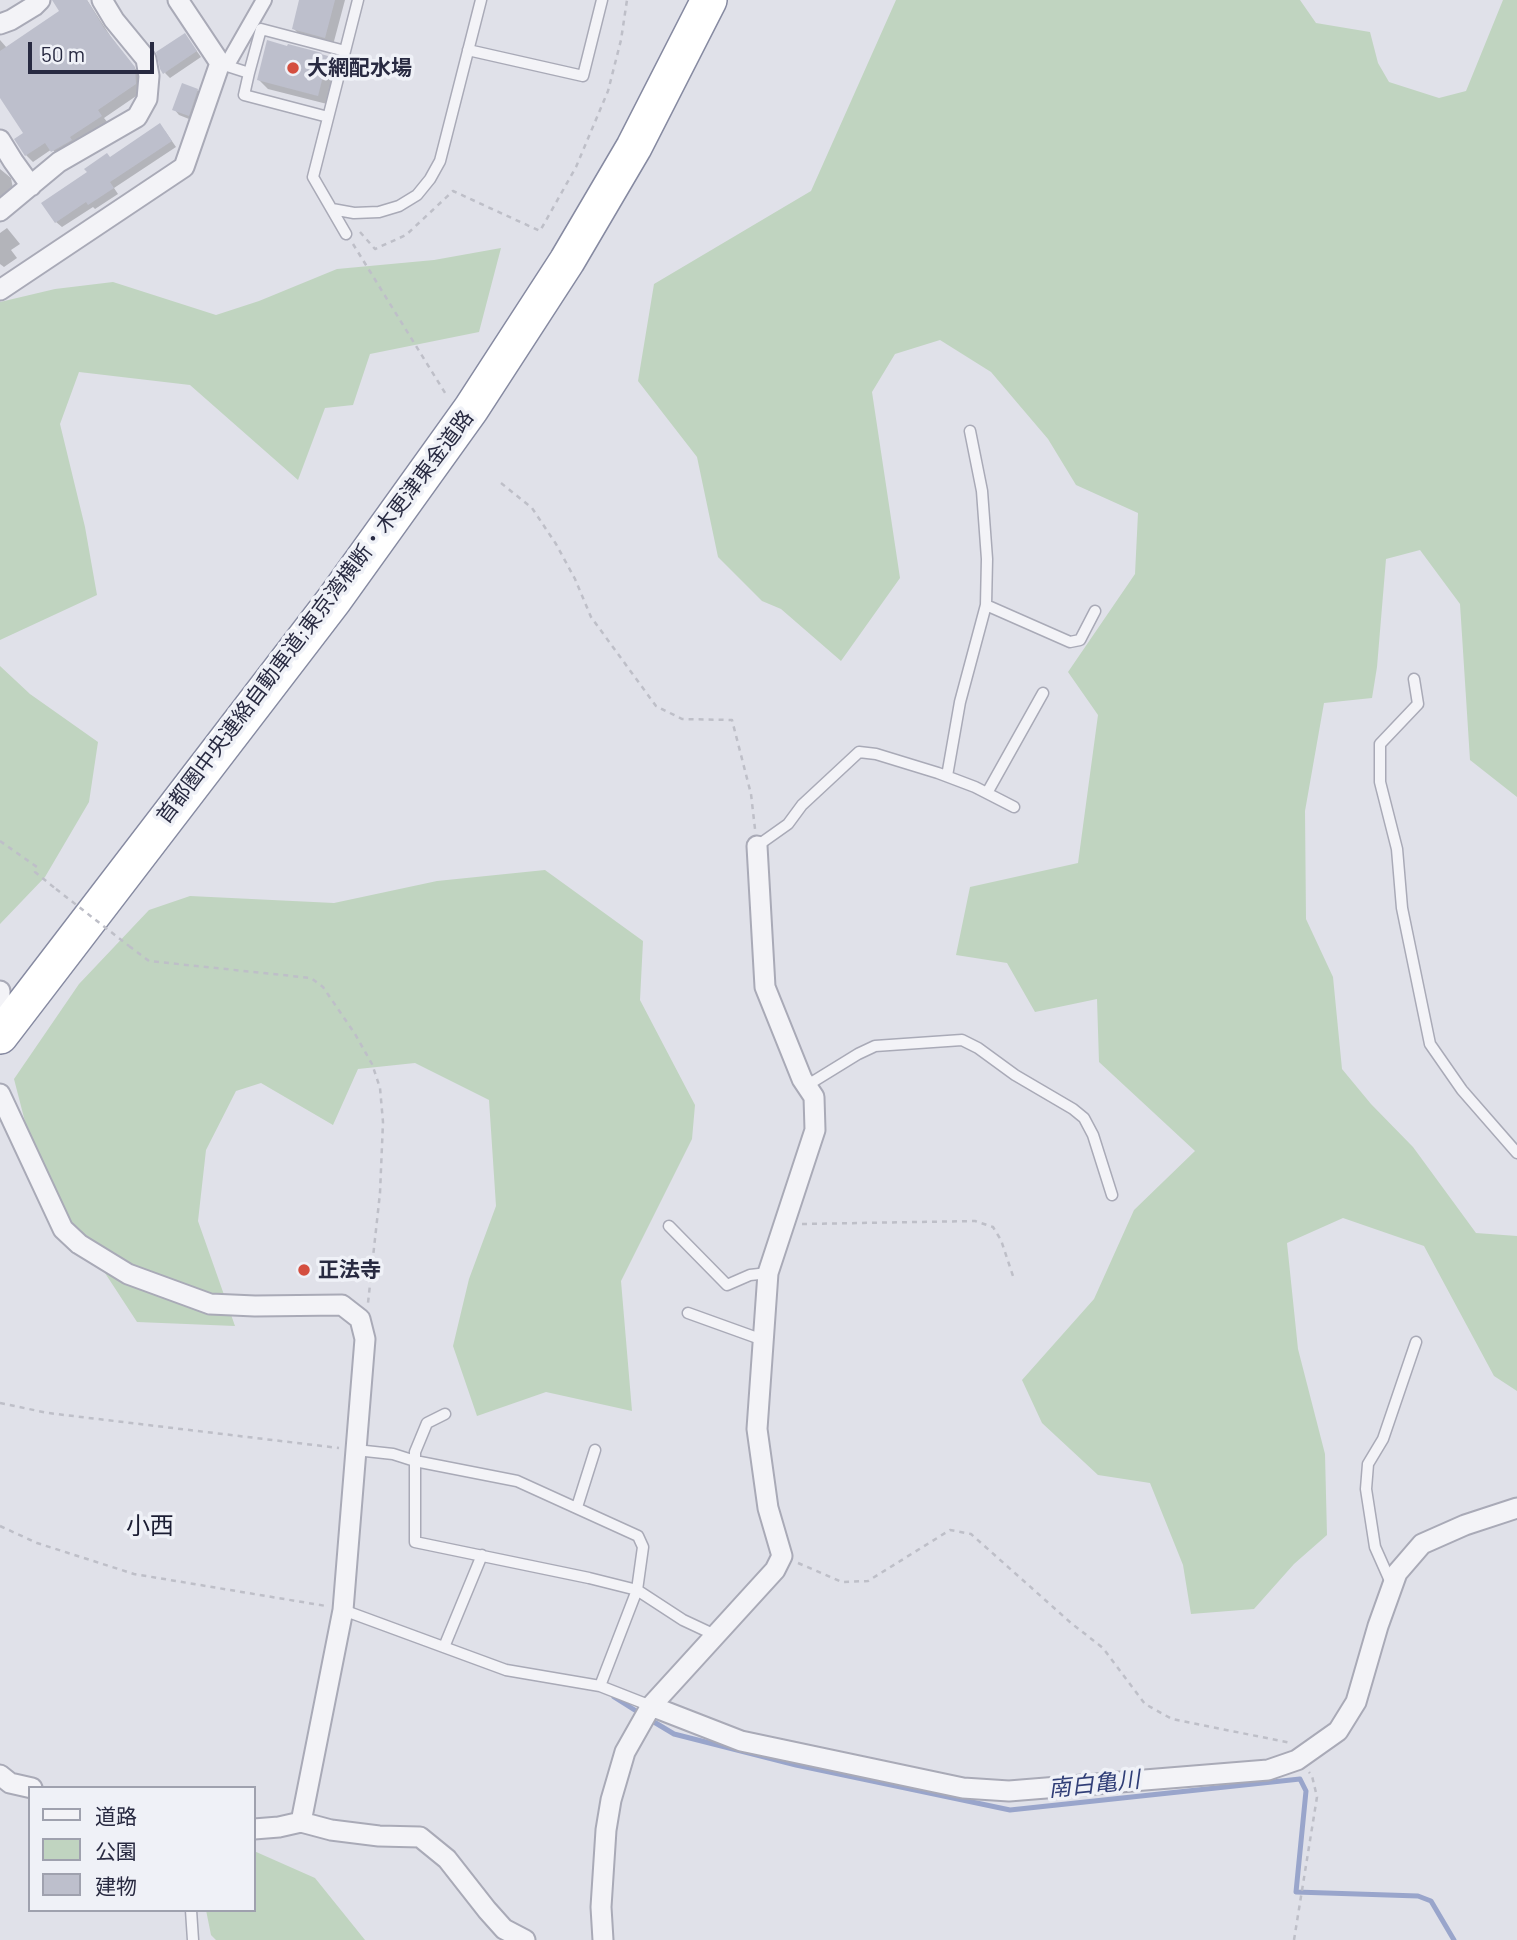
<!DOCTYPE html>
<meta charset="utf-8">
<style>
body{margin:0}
#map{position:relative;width:1517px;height:1940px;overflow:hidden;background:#e0e1e9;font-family:Barlow,"Noto Sans JP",sans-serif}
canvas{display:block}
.legend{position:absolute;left:28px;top:1786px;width:228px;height:126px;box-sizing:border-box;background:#eff1f7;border:2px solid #9fa1ae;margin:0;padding:9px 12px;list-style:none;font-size:21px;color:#282a41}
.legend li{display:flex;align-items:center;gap:14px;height:35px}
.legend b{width:35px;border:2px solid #9fa1ae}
.scale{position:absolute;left:28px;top:42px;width:126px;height:32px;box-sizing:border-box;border:4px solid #282a41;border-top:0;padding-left:9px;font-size:21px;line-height:24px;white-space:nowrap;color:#282a41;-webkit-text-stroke:5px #eff1f7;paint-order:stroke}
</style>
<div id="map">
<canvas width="1517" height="1940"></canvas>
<ul class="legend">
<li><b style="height:9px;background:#f3f3f7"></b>道路</li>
<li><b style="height:19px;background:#c0d4c0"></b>公園</li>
<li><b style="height:19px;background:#bdbfcc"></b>建物</li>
</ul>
<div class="scale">50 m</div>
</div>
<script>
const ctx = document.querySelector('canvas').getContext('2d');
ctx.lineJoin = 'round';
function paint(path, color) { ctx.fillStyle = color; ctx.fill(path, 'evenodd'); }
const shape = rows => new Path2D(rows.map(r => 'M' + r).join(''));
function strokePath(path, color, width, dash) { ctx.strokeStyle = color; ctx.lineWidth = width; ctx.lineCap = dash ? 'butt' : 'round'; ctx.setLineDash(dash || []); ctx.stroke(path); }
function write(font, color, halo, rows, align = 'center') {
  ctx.font = font + ' Barlow,"Noto Sans JP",sans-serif'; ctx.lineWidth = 7; ctx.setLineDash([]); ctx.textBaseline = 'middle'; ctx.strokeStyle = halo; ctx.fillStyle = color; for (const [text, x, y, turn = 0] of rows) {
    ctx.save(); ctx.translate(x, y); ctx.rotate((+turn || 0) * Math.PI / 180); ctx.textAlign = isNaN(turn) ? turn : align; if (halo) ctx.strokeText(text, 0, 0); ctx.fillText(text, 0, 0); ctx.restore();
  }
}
paint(shape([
 [896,0,1300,0,1316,23,1370,32,1378,63,1389,82,1439,98,1466,91,1503,0,1517,0,1517,797,1470,760,1460,604,1420,550,1386,559,1377,667,1372,698,1324,703,1305,811,1306,919,1333,977,1342,1069,1371,1104,1413,1147,1476,1233,1517,1236,1517,1391,1494,1376,1424,1246,1343,1218,1287,1243,1298,1349,1325,1454,1327,1535,1294,1564,1254,1609,1191,1614,1183,1565,1150,1483,1098,1475,1042,1423,1022,1380,1094,1299,1134,1210,1195,1151,1099,1062,1097,999,1035,1012,1007,963,956,955,970,887,1078,863,1098,715,1068,672,1135,574,1138,513,1076,485,1048,439,991,372,940,340,895,354,872,392,900,578,841,661,781,609,762,601,718,557,697,457,638,381,654,284,811,191],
 [501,248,479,332,370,354,353,405,325,408,298,480,190,385,79,372,60,424,85,527,97,595,0,640,0,302,55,289,113,282,216,315,259,301,337,269,434,260],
 [0,666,30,694,98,742,89,802,45,877,0,924],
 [545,870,643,941,640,1000,695,1105,692,1139,621,1281,632,1411,546,1392,477,1416,453,1346,469,1279,496,1206,489,1100,415,1063,358,1069,333,1125,261,1083,236,1091,206,1150,198,1221,235,1326,137,1322,86,1244,46,1203,14,1079,79,984,149,910,190,896,334,903,437,881],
 [254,1851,315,1878,365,1940,216,1940,211,1935,206,1910,254,1910]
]), '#c0d4c0');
paint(shape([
 [63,0,87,0,111,37,141,76,142,92,104,118,108,123,60,158,52,149,33,162,26,155,25,134,0,95,0,40,7,48,62,11],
 [301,0,345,0,333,45,302,37,294,29],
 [185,35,201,57,170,78,165,73],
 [328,58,337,67,327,104,268,89,259,80],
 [197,90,203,96,194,121,179,115,174,109],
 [165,131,176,147,114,188,118,194,95,209,93,207,62,227,56,222,111,159],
 [0,169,11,178,15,199,0,210],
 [7,228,20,244,11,250,17,258,4,267,0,264,0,233]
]), '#0003');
strokePath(shape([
 [614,1697,641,1714],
 [649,1719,674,1734,796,1765,1010,1810,1300,1779,1306,1791,1296,1892,1418,1896,1431,1901,1454,1940]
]), '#99a5cb', 5);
paint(shape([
 [52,0,87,0,104,28,135,67,136,84,98,110,102,116,70,137,72,140,51,152,45,143,25,156,14,139,23,133,0,98,0,51,59,11],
 [299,0,335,0,325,38,292,29],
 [185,33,197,51,163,74,160,69,156,52],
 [267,40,287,46,288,44,322,53,321,54,328,56,318,96,257,80],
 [182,83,198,89,189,116,172,110],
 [160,123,172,141,110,182,114,188,88,205,86,202,55,223,41,203,87,172,84,169,107,153,110,157]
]), '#bdbfcc');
const service = shape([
 [468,50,583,76,602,0],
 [221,64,249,73],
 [328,117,244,95,249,73,261,29,345,51],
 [332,209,354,213,379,212,399,206,417,195,430,179,440,161,481,0],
 [346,234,313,177,358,0],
 [986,605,1070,642,1080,640,1095,611],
 [1414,679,1418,704,1380,744,1380,782,1397,849,1402,908,1430,1044,1462,1090,1517,1153],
 [947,776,960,702,986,605,987,559,982,491,970,431],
 [987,793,1043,693],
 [757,846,788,824,802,805,859,752,876,754,938,773,975,787,1014,807],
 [806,1086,858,1054,875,1046,962,1040,978,1048,1015,1075,1073,1109,1084,1118,1093,1135,1112,1195],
 [669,1226,727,1285,750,1275,768,1273],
 [688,1313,763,1340],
 [445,1414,427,1423,415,1452,415,1542,589,1578,637,1590,683,1620,715,1635],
 [356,1450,393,1454,415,1461,517,1481,638,1536,643,1547,637,1590,600,1686],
 [577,1507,595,1450],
 [1391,1583,1375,1547,1366,1489,1368,1464,1383,1439,1416,1342],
 [343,1610,506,1670,600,1686,651,1706],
 [444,1647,482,1555],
 [191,1910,193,1940]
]);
const pedestrian = shape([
 [220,63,228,63,264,0]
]);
const minor = shape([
 [0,24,11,20,34,6,40,0],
 [0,140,13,161,31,186],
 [0,211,59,162,137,117,147,99,149,76,146,59,114,20,102,0],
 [0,290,184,167,220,63,178,0],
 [0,991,0,1004],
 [0,1094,63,1229,79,1244,128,1274,210,1304,255,1306,342,1305,360,1319,365,1339,343,1610,301,1822],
 [651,1706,741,1741,963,1788,1009,1791,1268,1770,1297,1760,1338,1731,1356,1702,1378,1626,1397,1573,1422,1544,1465,1525,1517,1508],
 [0,1775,10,1783,32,1788],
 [254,1829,279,1827,301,1822,331,1830,379,1836,420,1837,447,1859,487,1910,504,1929,525,1940],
 [603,1940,601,1907,606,1830,611,1800,625,1752,651,1706,775,1570,782,1556,768,1508,757,1429,768,1273,815,1130,814,1097,802,1079,765,987,757,846]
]);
const motorway = shape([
 [0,1036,334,600,471,409,567,261,634,147,709,0]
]);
strokePath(service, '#a9aab7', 13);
strokePath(pedestrian, '#a9aab7', 18);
strokePath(minor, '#a9aab7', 23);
strokePath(motorway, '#868aa1', 38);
strokePath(shape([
 [360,232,375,249,406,235,453,191,540,231,576,167,608,91,621,40,627,0],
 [353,244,447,396],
 [501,483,532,508,556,544,575,579,591,617,656,706,682,719,732,720,751,794,755,829],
 [0,841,37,867,35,872,56,889],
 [129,946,149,961,311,978,323,987,355,1034,372,1064,380,1088,383,1122,380,1193,368,1303],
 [802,1224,975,1221,993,1227,1001,1240,1013,1276],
 [0,1403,48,1413,339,1448],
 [0,1526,37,1543,134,1574,326,1606],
 [798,1563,842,1582,868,1581,950,1530,971,1534,1071,1623,1103,1648,1145,1704,1172,1719,1291,1743],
 [1294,1940,1317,1797,1312,1776,1309,1772]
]), '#bebfc8', 2.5, [5, 5]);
strokePath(service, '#f3f3f7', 10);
strokePath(pedestrian, '#f3f3f7', 14);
strokePath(minor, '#f3f3f7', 19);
strokePath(motorway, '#fff', 35);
strokePath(shape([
 [56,889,129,946]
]), '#bebfc8', 2.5, [5, 5]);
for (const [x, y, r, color] of [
 [293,68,7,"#d44e3f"],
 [304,1270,7,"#d44e3f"]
]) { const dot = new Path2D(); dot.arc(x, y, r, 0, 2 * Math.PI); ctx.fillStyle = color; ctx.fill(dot); strokePath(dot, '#eff1f7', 2.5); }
write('bold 21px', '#282a41', '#eff1f7', [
 ["大網配水場",307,68],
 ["正法寺",318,1270]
], 'left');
write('21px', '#282a41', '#eff1f7', [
 ["首都圏中央連絡自動車道;東京湾横断・木更津東金道路",315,617,-53]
]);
write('italic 23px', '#303e77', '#eff1f7', [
 ["南白亀川",1094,1784,-6]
]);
write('24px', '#1a1c32', '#eff1f7', [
 ["小西",150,1526]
]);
</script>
